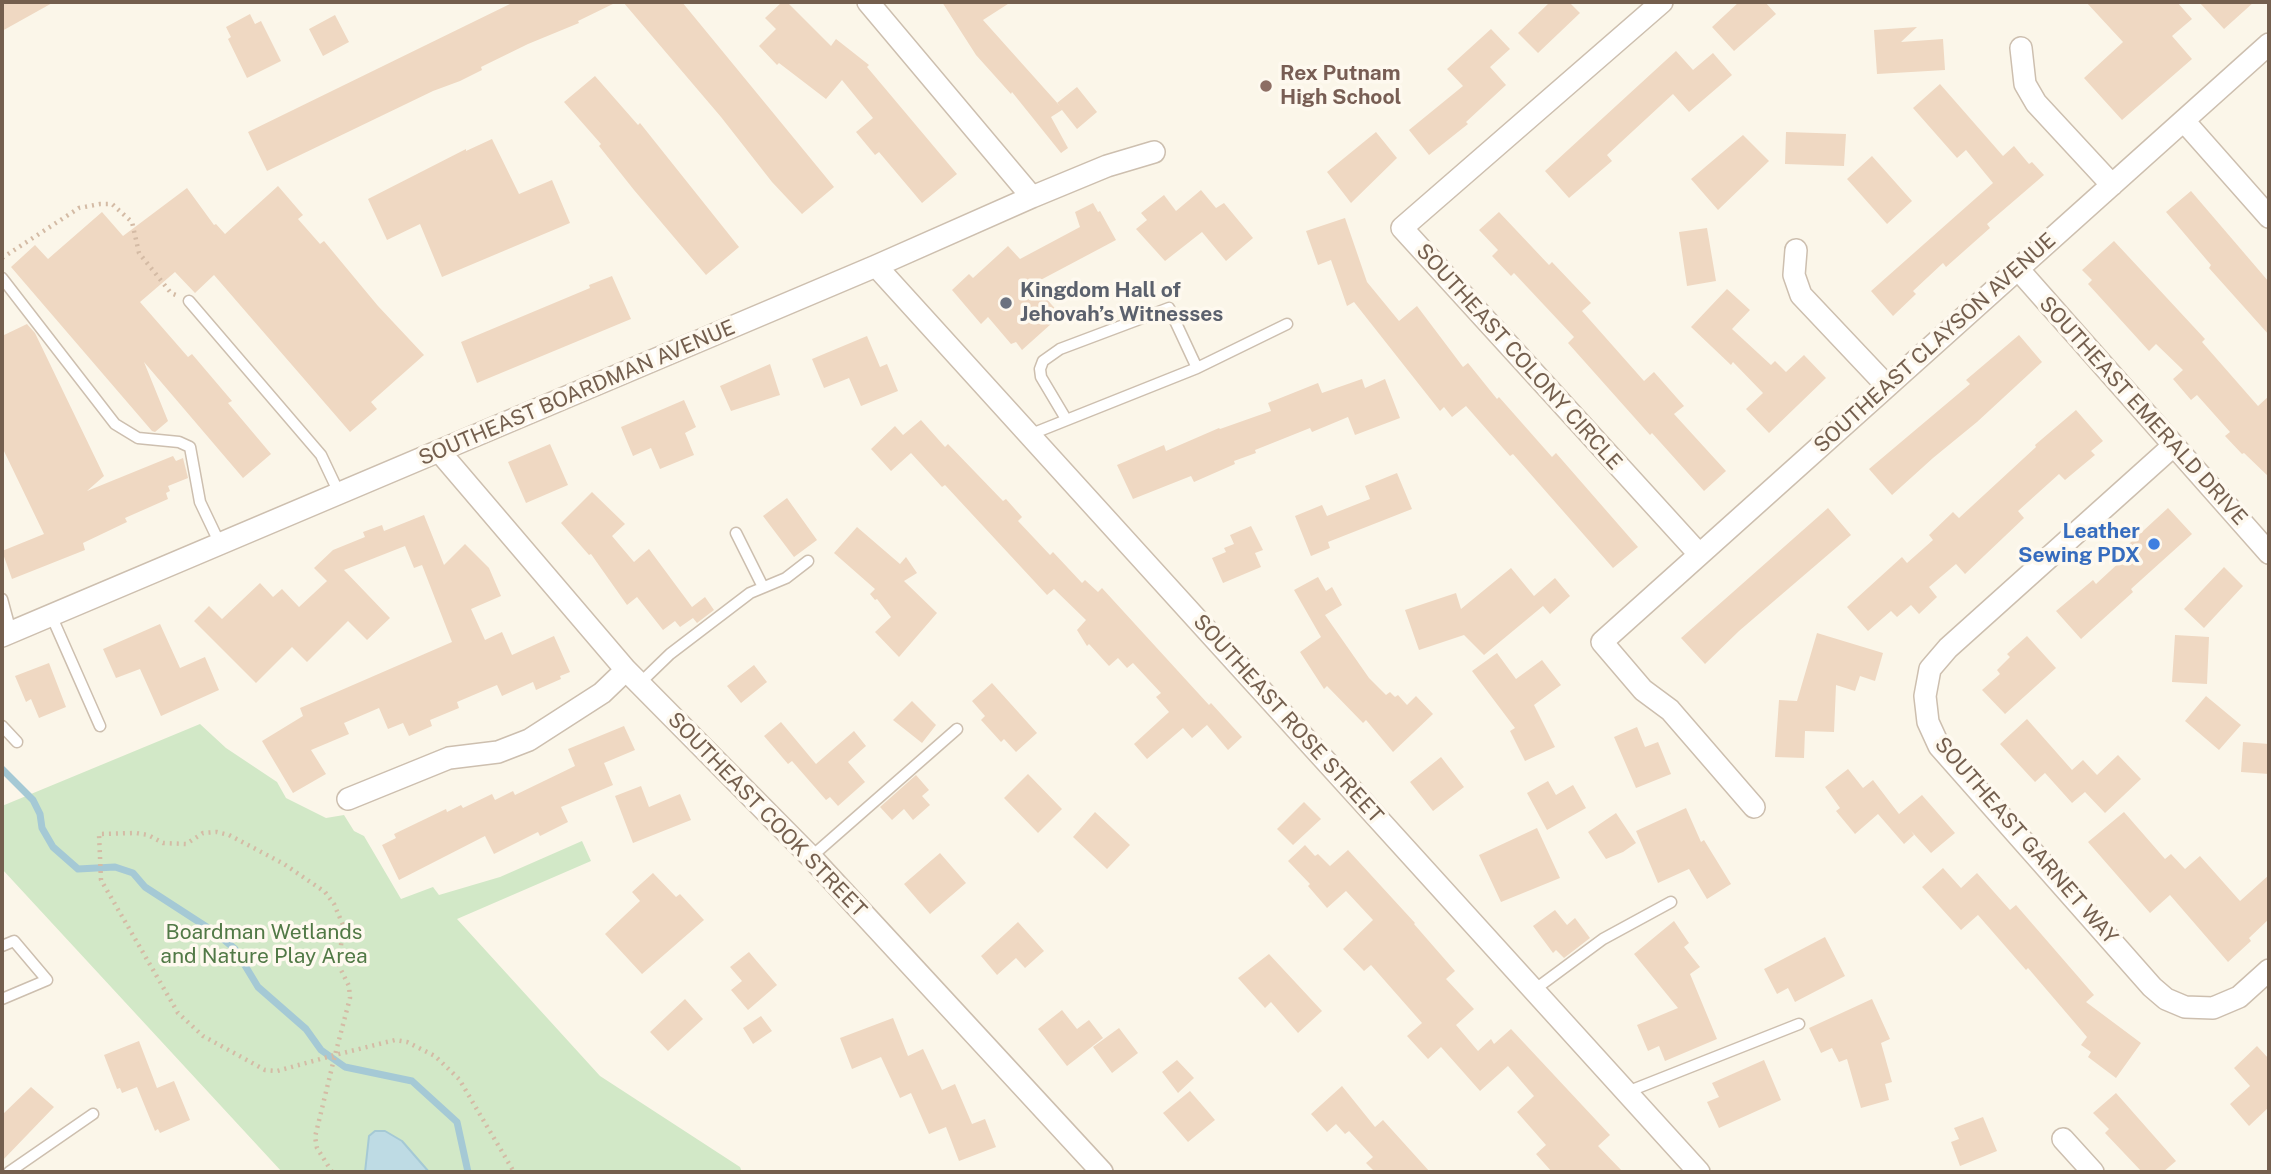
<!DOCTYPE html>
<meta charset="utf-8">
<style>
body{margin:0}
#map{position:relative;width:2271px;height:1174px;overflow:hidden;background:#fbf6e9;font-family:"Public Sans",sans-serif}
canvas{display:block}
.frame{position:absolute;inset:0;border:4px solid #745f4e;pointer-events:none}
</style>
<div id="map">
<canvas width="2271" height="1174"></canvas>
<div class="frame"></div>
</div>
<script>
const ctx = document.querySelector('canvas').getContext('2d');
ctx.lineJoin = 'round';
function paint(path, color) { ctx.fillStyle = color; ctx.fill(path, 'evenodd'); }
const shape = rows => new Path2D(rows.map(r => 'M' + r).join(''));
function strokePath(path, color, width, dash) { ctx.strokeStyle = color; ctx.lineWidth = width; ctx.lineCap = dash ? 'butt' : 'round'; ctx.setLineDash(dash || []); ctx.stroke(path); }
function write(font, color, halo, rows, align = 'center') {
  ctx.font = font + ' "Public Sans",sans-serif'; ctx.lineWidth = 7; ctx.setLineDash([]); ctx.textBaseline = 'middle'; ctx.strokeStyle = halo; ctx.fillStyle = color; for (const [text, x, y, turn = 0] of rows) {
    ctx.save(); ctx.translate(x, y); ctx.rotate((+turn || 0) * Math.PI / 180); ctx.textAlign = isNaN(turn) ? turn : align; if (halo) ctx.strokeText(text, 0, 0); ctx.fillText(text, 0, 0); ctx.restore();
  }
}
paint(shape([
 [200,724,226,748,277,782,286,798,326,818,344,815,354,831,364,836,401,899,433,887,439,895,500,877,582,841,591,861,457,919,600,1076,740,1167,742,1172,282,1172,2,869,2,806]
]), '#d2e8c7');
const water = shape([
 [375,1131,385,1131,402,1141,429,1172,365,1172,369,1136,375,1131]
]);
paint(water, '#bedbe4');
strokePath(water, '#a5c9d5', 2);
strokePath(shape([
 [2,769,33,800,40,814,42,828,53,847,78,869,115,867,133,873,145,887,216,933,235,949,258,987,306,1029,321,1050,345,1067,412,1081,457,1122,468,1172]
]), '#a5c9d5', 7);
paint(shape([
 [2,2,54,2,2,31],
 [514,2,617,2,578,21,579,23,528,44,481,67,482,70,460,81,433,91,267,171,248,132],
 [623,2,682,2,834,187,802,214,772,182,721,117],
 [782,2,787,2,831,46,836,39,869,65,867,67,957,174,922,203,879,152,875,155,856,132,873,118,842,80,826,99,779,63,777,65,759,46,776,29,765,18],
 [942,2,1011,2,983,20,1060,106,1057,103,1077,87,1097,112,1077,129,1062,110,1051,117,1068,148,1061,153,1012,92,1011,94,976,55],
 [1550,2,1569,2,1580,13,1538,53,1518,33],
 [1739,2,1765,2,1776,14,1734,51,1712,27],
 [2086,2,2177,2,2192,19,2172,36,2192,59,2122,120,2084,78,2123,42],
 [2199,2,2254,2,2224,29],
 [250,14,255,24,261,21,281,61,247,78,228,39,231,37,226,27],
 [335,15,349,42,323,56,309,29],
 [1917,27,1901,42,1943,39,1945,70,1877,74,1874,30],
 [1491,29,1510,49,1490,67,1506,85,1466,122,1468,124,1429,155,1409,130,1463,86,1447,69],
 [1676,51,1693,70,1713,53,1732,75,1689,112,1673,94,1607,155,1612,161,1569,198,1545,171],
 [595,76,638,125,640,123,739,247,706,275,634,190,599,146,601,144,564,102],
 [1940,84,2003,156,2014,146,2029,164,2032,162,2044,175,1987,224,1990,228,1946,267,1943,263,1913,291,1916,294,1893,316,1871,291,1993,183,1966,150,1957,158,1913,108],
 [1376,132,1397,158,1351,203,1327,172],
 [1786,132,1846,134,1844,166,1785,164],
 [1743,135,1769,161,1718,210,1691,179],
 [492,139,519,194,552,180,570,223,442,277,420,224,387,240,368,199,466,149,466,151],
 [1872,156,1912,201,1887,224,1847,179],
 [278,186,303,215,298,219,320,244,324,241,378,306,424,355,371,402,377,409,350,432,214,275,195,293,175,272,140,302,188,357,192,354,232,401,228,403,271,454,243,478,144,362,168,421,155,432,152,431,11,267,35,245,48,259,102,212,123,236,187,188,214,225,216,224,225,234],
 [1201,190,1216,208,1224,203,1253,238,1226,261,1202,232,1165,261,1136,229,1147,220,1141,213,1164,195,1176,211],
 [2191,191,2269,282,2269,335,2209,268,2211,265,2166,212],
 [1093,203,1098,212,1100,211,1116,240,1033,284,1061,315,1022,350,1016,342,1011,344,988,317,981,324,952,290,969,274,973,278,1008,246,1020,259,1080,227,1075,212],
 [1499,212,1549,265,1552,262,1591,303,1582,311,1644,381,1654,372,1684,406,1674,414,1726,471,1704,491,1652,433,1650,435,1568,343,1574,337,1514,273,1511,276,1492,256,1498,250,1479,230],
 [1345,218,1367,282,1399,321,1417,306,1463,367,1468,363,1497,399,1499,397,1552,457,1556,453,1638,547,1613,568,1513,454,1510,456,1466,406,1452,417,1444,407,1440,411,1354,302,1347,306,1331,260,1318,265,1306,231],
 [1707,228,1716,281,1687,286,1679,232],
 [2114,241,2205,339,2202,342,2258,406,2269,396,2269,477,2244,453,2242,454,2225,436,2230,432,2197,395,2191,400,2173,379,2183,370,2156,344,2149,351,2088,284,2092,280,2082,270],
 [612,276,631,319,477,383,461,342,590,288,589,285],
 [1727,289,1750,310,1732,329,1771,365,1775,361,1786,372,1804,355,1826,378,1769,433,1746,409,1763,393,1733,362,1731,365,1691,327],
 [27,324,35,333,104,476,87,491,173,456,176,461,183,458,188,478,168,486,170,491,166,493,168,499,125,518,127,522,83,543,85,550,12,579,2,551,44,534,2,447,2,336],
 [2019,335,2042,362,1977,422,1933,458,1892,495,1869,469,1970,384,1966,380],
 [867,336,880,367,887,364,898,391,861,406,849,378,824,388,812,359],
 [770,364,780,395,731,411,720,386],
 [1362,379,1365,388,1385,379,1400,418,1355,435,1348,417,1312,432,1310,428,1255,450,1256,453,1234,461,1235,464,1194,482,1191,476,1133,499,1117,465,1164,445,1166,451,1219,428,1220,429,1271,411,1268,403,1318,383,1322,393],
 [684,400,696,427,685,433,694,455,660,469,651,448,633,456,621,427],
 [2076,410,2103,441,2091,451,2095,455,2065,480,2059,474,2018,511,2024,518,1965,574,1956,564,1929,587,1937,597,1919,614,1911,605,1897,617,1891,611,1868,631,1847,607,1902,557,1907,563,1933,540,1929,535,1953,512,1959,518,2036,447,2035,445],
 [921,420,945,447,948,444,1003,501,1006,499,1022,517,1018,521,1050,555,1053,552,1082,583,1085,580,1098,592,1102,588,1209,705,1211,703,1242,737,1228,750,1207,725,1192,738,1183,728,1147,759,1134,744,1169,712,1156,697,1161,693,1133,663,1127,668,1118,658,1109,666,1089,644,1087,646,1077,630,1086,620,1054,589,1047,595,945,485,942,487,911,453,891,471,871,449,895,426,903,435],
 [550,444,568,485,526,503,508,462],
 [1397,473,1412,509,1328,542,1330,548,1311,556,1295,516,1322,505,1327,516,1370,499,1365,486],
 [592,492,625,524,612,536,634,562,649,549,692,607,705,597,714,610,697,623,693,618,680,627,675,621,663,630,637,597,627,605,591,554,589,555,561,523],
 [787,498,817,540,794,557,763,516],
 [1828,508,1851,535,1739,631,1705,664,1681,638],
 [2168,508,2192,534,2131,589,2133,592,2081,639,2056,611,2093,580,2096,584,2123,559,2118,554],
 [424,515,444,565,465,544,489,568,501,596,471,609,485,640,502,632,512,655,554,636,570,672,560,676,561,679,536,690,533,682,502,696,497,685,457,702,459,708,430,720,432,726,409,736,403,723,388,729,379,708,344,723,349,734,311,750,326,774,293,793,262,741,303,716,300,708,452,642,422,565,414,568,405,546,344,570,390,618,367,640,348,621,307,662,292,647,256,683,194,621,209,606,222,619,260,583,273,597,282,589,299,607,327,581,314,568,333,550,365,537,363,532,382,525,384,531],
 [1251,526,1263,550,1255,553,1261,567,1223,583,1212,558,1226,552,1224,548,1234,544,1230,535],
 [857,527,900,564,906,557,917,573,904,581,937,613,899,657,875,632,891,617,877,599,875,600,870,594,875,589,834,553],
 [2224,567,2243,586,2204,628,2184,609],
 [1511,568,1534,596,1555,578,1570,596,1550,614,1543,606,1484,655,1464,635,1419,650,1405,610,1456,593,1461,609],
 [1318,577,1326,591,1332,587,1342,605,1325,615,1369,678,1386,695,1390,692,1395,697,1398,695,1407,705,1416,696,1433,714,1393,752,1366,720,1363,723,1327,686,1324,689,1300,652,1321,637,1294,590],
 [160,624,180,668,205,657,219,690,161,716,140,669,116,678,103,649],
 [1817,633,1883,653,1875,681,1860,676,1855,691,1836,685,1834,732,1805,731,1804,758,1775,757,1779,700,1797,701],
 [2175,635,2209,637,2207,684,2172,682],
 [2027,636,2056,668,2005,714,1982,690,2000,674,1997,670,2010,657,2007,654],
 [1497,653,1516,679,1542,660,1561,685,1534,705,1555,747,1525,761,1510,731,1515,728,1472,671],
 [49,663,66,707,39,718,31,699,26,702,15,676],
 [754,665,767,682,741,703,727,686],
 [992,683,1037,733,1016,752,1004,739,1001,742,981,720,985,716,972,701],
 [2206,696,2241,725,2219,750,2185,721],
 [912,701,936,725,922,743,893,720],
 [2027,719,2072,770,2083,760,2097,775,2118,755,2141,779,2105,813,2085,792,2072,803,2045,773,2035,782,2000,744],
 [781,722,816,764,854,731,866,746,848,762,865,782,838,806,830,797,826,800,792,761,788,764,764,736],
 [624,726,635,750,604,763,613,785,561,807,568,822,540,836,538,832,494,854,485,836,399,880,382,845,396,838,394,834,446,809,447,812,461,805,463,808,492,794,495,800,513,791,515,795,575,766,568,749],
 [1637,727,1645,747,1658,742,1671,774,1636,788,1614,737],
 [2243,742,2269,744,2269,774,2241,772],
 [1441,757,1464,787,1433,811,1410,782],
 [1848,769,1863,788,1873,780,1899,814,1922,795,1955,833,1931,853,1911,831,1914,835,1904,844,1878,814,1855,834,1836,811,1840,808,1825,787],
 [1028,774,1062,809,1038,833,1004,798],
 [916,775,929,790,922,796,930,805,913,820,904,809,892,820,880,807],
 [1548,781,1556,795,1573,785,1586,808,1547,830,1527,793],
 [641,786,649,807,680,794,691,820,633,843,615,796],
 [1304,802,1321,819,1293,845,1277,829],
 [1686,808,1701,842,1704,840,1731,884,1707,899,1689,869,1658,883,1636,831],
 [1095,812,1130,845,1107,869,1073,837],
 [2124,812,2165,859,2171,854,2185,869,2200,856,2240,901,2269,875,2269,919,2249,938,2251,941,2228,962,2170,895,2150,913,2088,842],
 [1616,813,1636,843,1623,852,1606,859,1588,832],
 [1537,828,1560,878,1501,902,1479,855],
 [1305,845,1315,856,1318,854,1330,866,1348,850,1415,923,1414,924,1455,971,1446,979,1474,1009,1456,1025,1478,1051,1491,1039,1494,1044,1511,1029,1610,1135,1598,1146,1623,1172,1552,1172,1536,1154,1546,1145,1517,1112,1534,1096,1508,1066,1480,1091,1441,1047,1428,1059,1407,1036,1422,1023,1371,965,1364,971,1343,949,1373,920,1346,891,1327,908,1308,886,1310,884,1288,861],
 [940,853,966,883,930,914,904,884],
 [1943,868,1961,888,1977,873,2010,910,2016,905,2094,995,2086,1002,2141,1043,2116,1078,2088,1057,2091,1052,2081,1045,2087,1037,2028,968,2026,970,1978,915,1961,930,1922,887],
 [653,873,676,897,680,894,704,920,642,974,605,934,640,901,632,892],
 [1555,910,1567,925,1575,918,1590,938,1564,958,1556,950,1553,953,1533,926],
 [1674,921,1689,943,1684,947,1700,967,1690,974,1717,1039,1665,1061,1659,1046,1648,1051,1637,1025,1678,1008,1634,954],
 [1018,922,1044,951,1025,968,1016,958,997,975,981,956],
 [1825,937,1845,976,1795,1002,1788,988,1777,994,1764,969],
 [749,952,777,985,748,1010,731,990,742,981,730,967],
 [1269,954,1322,1011,1298,1033,1271,1002,1265,1008,1238,978],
 [685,999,703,1019,668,1051,650,1032],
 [1872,999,1890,1039,1881,1043,1892,1082,1885,1084,1889,1100,1861,1108,1847,1059,1839,1062,1832,1048,1821,1053,1809,1028],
 [1062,1010,1077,1029,1089,1020,1103,1038,1067,1066,1038,1029],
 [761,1016,772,1031,753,1044,743,1028],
 [893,1018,908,1056,923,1049,942,1090,955,1084,972,1124,985,1119,996,1147,959,1161,946,1127,929,1134,911,1093,900,1098,881,1057,852,1069,840,1038],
 [1119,1028,1138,1053,1112,1073,1093,1047],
 [139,1041,157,1088,174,1081,190,1120,160,1133,158,1129,155,1131,137,1087,122,1093,120,1088,117,1089,104,1055],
 [2257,1046,2269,1059,2269,1107,2249,1126,2230,1104,2250,1086,2234,1068],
 [1177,1060,1194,1078,1178,1093,1162,1072],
 [1764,1060,1781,1100,1719,1128,1707,1102,1719,1097,1712,1083],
 [1342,1086,1375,1127,1383,1120,1430,1172,1375,1172,1366,1163,1373,1157,1349,1131,1345,1134,1336,1124,1327,1132,1311,1114],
 [31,1087,54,1107,2,1161,2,1115],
 [1190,1091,1215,1120,1188,1142,1163,1113],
 [2116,1093,2176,1161,2163,1172,2142,1172,2105,1133,2109,1129,2093,1113],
 [1983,1117,1997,1151,1960,1166,1951,1142,1959,1139,1954,1128]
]), '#efd8c2');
const service = shape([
 [2,278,115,424,138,438,179,442,190,447,200,502,220,544],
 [189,301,321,455,339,493],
 [1197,368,1287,324],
 [1029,435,1197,368,1169,308,1060,349,1043,361,1040,369,1041,377,1066,419],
 [736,533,763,587],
 [2,599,11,632],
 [51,615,100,726],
 [639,684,670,654,750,593,786,578,808,561],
 [2,726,17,742],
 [811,857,957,729],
 [2,946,14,941,47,980,2,999],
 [1534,990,1603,939,1671,902],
 [1627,1092,1799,1024],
 [9,1172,93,1114]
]);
const minor = shape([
 [868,2,1032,197],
 [1662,2,1402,228,1699,554],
 [2021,48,2025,84,2036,103,2112,185],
 [2184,121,2269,217],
 [1796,250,1794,275,1801,295,1887,386],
 [876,266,1699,1172],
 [2018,269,2269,553],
 [2173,446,1948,648,1930,669,1925,696,1928,722,1939,746,2152,987,2166,999,2185,1007,2213,1008,2239,997,2269,970],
 [439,451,626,670,811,857,1102,1172],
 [2,636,876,266,1032,197,1107,166,1154,152],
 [348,799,449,758,498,752,529,740,602,693,626,670],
 [1754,807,1670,710,1643,690,1602,642,2269,44],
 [2063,1139,2093,1172]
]);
strokePath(service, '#cdbfaf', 13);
strokePath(minor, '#cdbfaf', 24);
strokePath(shape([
 [2,258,79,208,100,204,112,204,132,222,139,253,171,293,176,295],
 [332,1172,317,1148,315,1137,335,1055,350,998,349,986,339,966,343,925,334,904,325,892,284,864,229,835,217,832,203,833,186,844,163,843,148,835,136,833,99,834,101,880,178,1013,203,1036,265,1070,277,1071,335,1055,395,1040,407,1042,435,1056,459,1079,514,1172]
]), '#d4bba5', 4.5, [2, 5]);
strokePath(service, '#fff', 10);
strokePath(minor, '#fff', 21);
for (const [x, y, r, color] of [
 [1266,86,7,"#8d6e63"],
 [1006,303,7,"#6b7280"],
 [2154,544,7,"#3f7fe0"]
]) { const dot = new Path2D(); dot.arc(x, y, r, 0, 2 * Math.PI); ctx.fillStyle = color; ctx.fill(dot); strokePath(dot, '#fef9ef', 2.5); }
write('bold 21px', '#785e54', '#fef9ef', [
 ["Rex Putnam",1280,74],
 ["High School",1280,98]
], 'left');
write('bold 21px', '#5b616d', '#fef9ef', [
 ["Kingdom Hall of",1020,291],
 ["Jehovah’s Witnesses",1020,315]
], 'left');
write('21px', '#745f4e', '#fef9ef', [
 ["SOUTHEAST CLAYSON AVENUE",1935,343,-42],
 ["SOUTHEAST COLONY CIRCLE",1519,357,48],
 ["SOUTHEAST BOARDMAN AVENUE",577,393,-23],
 ["SOUTHEAST EMERALD DRIVE",2143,411,48],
 ["SOUTHEAST ROSE STREET",1288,719,48],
 ["SOUTHEAST COOK STREET",767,815,46],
 ["SOUTHEAST GARNET WAY",2026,841,49]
]);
write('bold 21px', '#366cbe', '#fef9ef', [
 ["Leather",2140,532],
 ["Sewing PDX",2140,556]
], 'right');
write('21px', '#517946', '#fef9ef', [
 ["Boardman Wetlands",264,933],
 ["and Nature Play Area",264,957]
]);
</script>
